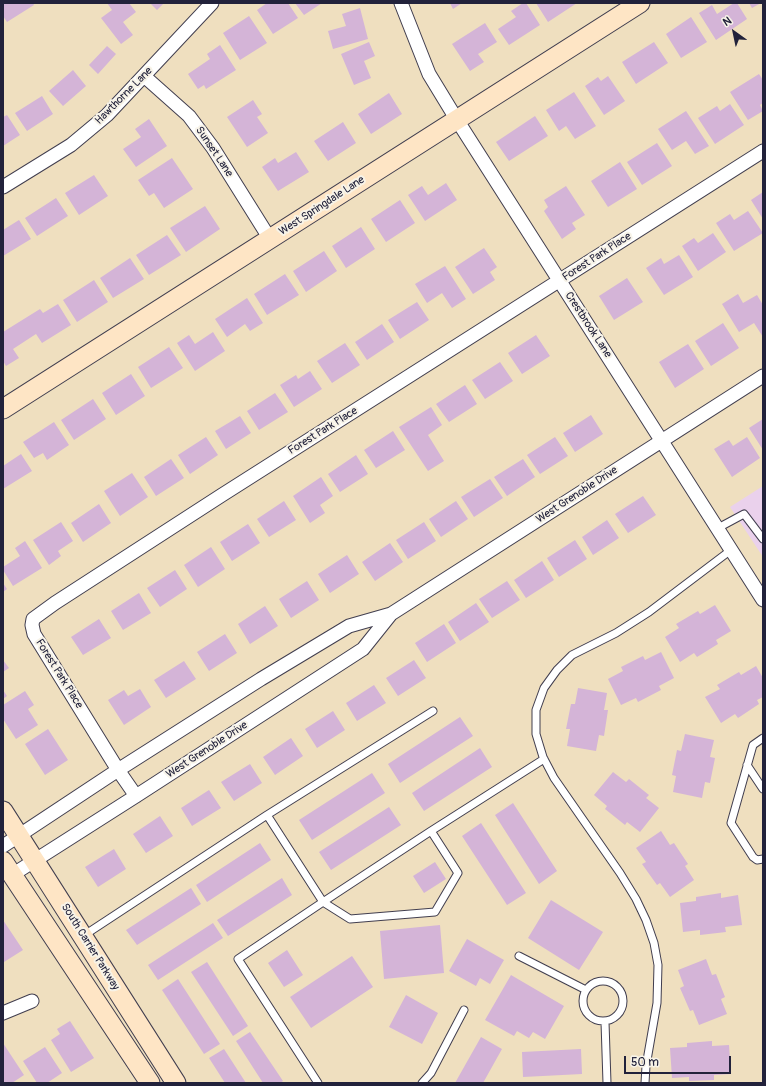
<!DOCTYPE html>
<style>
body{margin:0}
#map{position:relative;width:766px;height:1086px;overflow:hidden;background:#efdfbf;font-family:Pangolin,sans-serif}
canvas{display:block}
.frame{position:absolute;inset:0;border:4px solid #22223b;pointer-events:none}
.north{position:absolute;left:714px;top:12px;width:40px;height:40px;-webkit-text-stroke:3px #f7f3e8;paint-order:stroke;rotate:327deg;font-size:11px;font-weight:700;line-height:16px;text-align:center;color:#22223b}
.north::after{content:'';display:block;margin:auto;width:14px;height:18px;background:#22223b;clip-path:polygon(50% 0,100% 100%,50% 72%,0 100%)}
.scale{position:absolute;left:624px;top:1056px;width:107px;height:18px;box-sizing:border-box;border:2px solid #22223b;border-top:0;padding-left:5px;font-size:12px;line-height:14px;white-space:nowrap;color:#22223b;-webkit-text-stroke:3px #f7f3e8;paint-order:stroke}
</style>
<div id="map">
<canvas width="766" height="1086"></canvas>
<div class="frame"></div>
<div class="north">N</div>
<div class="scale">50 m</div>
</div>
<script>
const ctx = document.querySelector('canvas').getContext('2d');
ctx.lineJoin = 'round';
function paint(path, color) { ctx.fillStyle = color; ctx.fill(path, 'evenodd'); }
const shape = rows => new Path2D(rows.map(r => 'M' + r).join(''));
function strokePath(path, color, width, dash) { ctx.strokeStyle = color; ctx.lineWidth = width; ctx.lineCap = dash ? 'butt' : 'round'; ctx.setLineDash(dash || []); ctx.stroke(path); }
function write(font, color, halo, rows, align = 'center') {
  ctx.font = font + ' Pangolin,sans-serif'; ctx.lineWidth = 4; ctx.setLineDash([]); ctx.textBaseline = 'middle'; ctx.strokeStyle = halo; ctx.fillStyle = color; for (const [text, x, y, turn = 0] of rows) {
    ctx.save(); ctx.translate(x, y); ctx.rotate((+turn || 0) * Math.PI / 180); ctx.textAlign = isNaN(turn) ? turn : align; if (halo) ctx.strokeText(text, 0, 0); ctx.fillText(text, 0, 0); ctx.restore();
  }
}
paint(shape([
 [763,486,763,557,730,507]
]), '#ead1ec');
paint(shape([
 [3,3,33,3,34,5,7,22,3,16],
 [107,3,129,3,136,12,123,22,133,35,121,44,101,18,112,10],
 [150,3,164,3,157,10],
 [267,3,288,3,298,18,273,34,257,10],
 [295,3,322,3,304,15],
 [450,3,462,3,453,9],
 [523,3,526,3,540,25,509,45,498,29,516,17,511,11],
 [536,3,577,3,548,22],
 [734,3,737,3,747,19,716,40,699,13,712,5,717,14],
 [749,3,761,3,752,8],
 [360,8,368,39,333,49,328,31,346,26,342,14],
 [249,16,267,43,240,60,223,33],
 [691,17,707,42,681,58,666,34],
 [485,23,497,42,478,54,484,62,470,71,452,44],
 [369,42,375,56,364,61,371,78,354,85,341,54],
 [654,42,668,63,636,84,622,62],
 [220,45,236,70,206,89,204,85,198,89,188,74,210,59,207,54],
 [107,46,116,54,98,74,89,65],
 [73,70,86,86,63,106,49,91],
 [759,74,763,80,763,103,760,105,763,111,748,120,730,92],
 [608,76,625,101,604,115,585,86,598,77,601,81],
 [574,92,596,126,575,139,566,126,559,131,546,110],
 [389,93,402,114,371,134,358,114],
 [42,96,53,114,27,131,15,113],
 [253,100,262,114,257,117,268,133,247,147,227,117],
 [730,104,744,125,715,144,698,118,717,106,720,111],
 [686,111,709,146,695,154,686,141,672,150,658,129],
 [7,115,20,135,3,146,3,117],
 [535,116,548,136,509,161,496,142],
 [149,119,167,146,136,167,123,149,141,137,135,129],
 [343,122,356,143,328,161,314,141],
 [657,143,672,166,642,185,627,162],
 [296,152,309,172,278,191,262,167,275,158,278,163],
 [172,158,193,189,164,208,154,193,149,196,138,180],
 [620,162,637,189,608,207,591,181],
 [94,175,108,196,79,215,65,193],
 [446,183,457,200,425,221,408,195,422,186,428,195],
 [566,186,585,215,572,223,576,229,562,239,544,211,548,207,544,200],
 [763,192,763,219,751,200],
 [56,198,68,216,37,236,25,218],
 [400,200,415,223,386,242,371,219],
 [205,206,220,229,186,252,170,228],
 [748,211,763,233,734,251,716,223,730,214,734,220],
 [19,220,31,239,3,256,3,230],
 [361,227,375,249,346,268,332,246],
 [713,233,726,252,698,271,682,246,694,238,698,243],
 [167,235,181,255,149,275,136,255],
 [484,248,497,267,490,272,495,280,473,294,455,267],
 [324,251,337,271,306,292,293,271],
 [679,255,693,277,664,295,646,268,661,258,664,264],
 [130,258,144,279,113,298,100,278],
 [445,266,466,299,452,308,442,293,427,303,415,284],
 [285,274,299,295,267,315,254,294],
 [627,278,643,302,614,320,599,296],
 [94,280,108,302,77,322,63,300],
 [738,294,743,303,757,295,763,305,763,337,754,323,739,332,722,304],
 [247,298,263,323,250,331,245,324,227,337,215,319],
 [417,302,429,320,400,339,388,320],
 [58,304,71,325,42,343,36,334,13,349,19,358,6,366,3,361,3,332,40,309,43,313],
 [723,323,739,348,711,366,695,341],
 [382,324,394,342,367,360,355,342],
 [213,332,225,351,195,371,177,343,189,335,195,344],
 [536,335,550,356,522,374,508,353],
 [345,343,360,365,332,383,317,361],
 [688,344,704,369,675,388,659,362],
 [169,347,183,368,151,388,138,367],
 [500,362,513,381,485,399,472,380],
 [310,371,322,389,294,407,280,385,296,375,298,379],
 [131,374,145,396,116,415,102,393],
 [465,385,477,404,449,422,436,404],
 [275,393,288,412,259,430,247,411],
 [93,399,106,419,74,440,61,420],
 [431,407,442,425,428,435,444,461,428,471,399,427],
 [591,415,603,434,575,452,563,433],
 [240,416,251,433,226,449,215,431],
 [763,419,763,450,749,428],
 [54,422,69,445,47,460,43,453,34,458,23,442],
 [393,431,405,450,376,468,364,450],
 [206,437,218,455,190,474,178,455],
 [555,437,568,456,540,474,527,455],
 [747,437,760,458,732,477,714,449,729,440,733,446],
 [21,454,32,471,3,489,3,466],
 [356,455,368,474,340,492,328,474],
 [171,459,184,478,156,496,144,477],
 [523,459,535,477,507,496,494,477],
 [132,473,148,497,120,516,104,491],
 [321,477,333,496,320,505,325,513,310,523,293,496],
 [490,479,503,498,474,517,461,497],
 [643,496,656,515,628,533,615,514],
 [284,501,296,520,269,537,257,519],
 [456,501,468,519,441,537,429,519],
 [99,504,111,523,83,542,71,523],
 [607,520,619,538,593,555,582,537],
 [61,522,73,541,58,551,61,556,49,565,33,540],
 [424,522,436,541,408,559,396,540],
 [248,524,260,543,232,561,220,542],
 [575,540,587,559,559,577,547,558],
 [25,541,42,568,13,586,3,570,3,567,20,556,15,548],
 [390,543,403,562,375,581,362,562],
 [211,547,225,569,198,587,184,565],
 [347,555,359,574,330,593,318,574],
 [542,561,554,580,526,598,514,580],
 [175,570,187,589,160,607,147,588],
 [307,581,319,600,291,618,279,599],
 [507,581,520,600,492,618,479,599],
 [3,583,7,589,3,592],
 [139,593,151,613,123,630,111,611],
 [476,603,489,622,460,641,448,622],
 [715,605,731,631,716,640,718,644,697,657,694,653,680,662,665,637,679,628,676,624,698,611,700,614],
 [265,606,278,626,250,644,238,624],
 [99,619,111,638,83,655,71,637],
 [444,624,456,643,427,662,415,643],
 [225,634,237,653,209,671,197,652],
 [661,652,674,678,659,686,661,690,638,702,636,698,621,705,608,679,623,671,621,667,643,656,645,660],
 [3,660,9,668,3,672],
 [414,660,426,678,398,696,386,678],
 [184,661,196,679,166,698,154,680],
 [756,666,763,678,763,697,757,700,759,704,738,718,735,714,721,723,705,697,720,689,717,685,739,672,741,675],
 [374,685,386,703,357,721,346,703],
 [578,688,607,693,604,710,608,710,604,736,599,735,596,751,567,746,570,729,566,729,571,704,575,704],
 [140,689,151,707,124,725,108,700,124,690,128,696],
 [3,690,7,696,3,699],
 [25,691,34,705,28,709,38,725,16,739,3,719,3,705],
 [333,711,345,730,317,748,305,729],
 [460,717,473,736,400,783,388,764],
 [48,729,68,760,45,775,25,744],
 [685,734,714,740,710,757,715,758,710,783,705,782,702,798,673,792,676,776,672,775,677,750,681,751],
 [291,738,303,756,275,775,263,757],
 [480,748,492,767,424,811,412,793],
 [250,764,262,783,234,801,221,782],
 [613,772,626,782,629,779,649,795,646,798,659,808,640,832,627,822,625,825,605,809,607,806,594,795],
 [372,773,385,793,312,840,299,820],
 [209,790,221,808,192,826,181,808],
 [513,803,557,871,539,884,495,815],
 [389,807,401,825,331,870,319,852],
 [160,816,173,836,146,853,133,834],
 [481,823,526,893,507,905,462,836],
 [661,831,670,845,674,843,688,864,685,866,694,880,670,897,660,883,657,885,642,864,646,862,636,848],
 [260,843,271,860,207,902,196,885],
 [114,849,126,869,98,887,85,867],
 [435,862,446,879,424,893,413,876],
 [282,878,292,895,228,936,217,920],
 [191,888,201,904,137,945,126,930],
 [721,893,721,898,738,895,742,925,725,927,726,932,700,935,700,930,683,932,680,903,696,901,696,897],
 [551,900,603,932,579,970,528,938],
 [3,920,23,950,4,962,3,961],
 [213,923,223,938,158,980,148,965],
 [440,925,444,973,384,979,380,931],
 [467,939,504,960,490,984,480,978,476,986,449,971],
 [287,950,303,975,284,987,268,963],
 [352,956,373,987,311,1028,290,997],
 [706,959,712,975,716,974,725,997,721,999,727,1014,699,1025,693,1010,690,1011,680,988,684,986,678,970],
 [207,962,248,1026,233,1036,191,972],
 [511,975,564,1006,545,1039,533,1032,529,1038,517,1031,514,1036,485,1020],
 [178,979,220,1044,204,1054,162,990],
 [406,995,438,1013,422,1044,389,1027],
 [70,1021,94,1058,71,1072,51,1040,60,1034,57,1029],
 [250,1032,283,1081,280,1083,263,1083,236,1041],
 [481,1037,502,1049,483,1083,455,1083],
 [712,1041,712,1046,729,1045,731,1074,714,1075,714,1080,689,1081,689,1077,672,1078,670,1048,687,1047,687,1043],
 [3,1043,24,1075,12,1083,3,1083],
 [45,1047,62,1073,47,1083,37,1083,23,1061],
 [224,1049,246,1083,225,1083,209,1058],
 [581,1049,582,1074,523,1077,522,1052]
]), '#d4b4d7');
const lane = shape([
 [718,528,744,514,763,539],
 [763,738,753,745,731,823,753,857,757,860,763,859],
 [747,765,763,789],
 [267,815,433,711],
 [431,831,458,873,435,912,350,919,323,902,431,831],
 [431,831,544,759],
 [83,936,267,815,323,902,238,959,318,1083],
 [519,956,586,990],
 '583 1001a20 20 0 1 1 40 0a20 20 0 1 1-40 0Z',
 [605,1022,607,1083],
 [422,1083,431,1073,464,1010],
 [645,1083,646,1066,657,1003,658,965,654,943,646,920,636,899,620,873,554,778,543,757,536,734,536,710,544,688,557,670,572,655,616,633,649,612,731,550]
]);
const street = shape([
 [401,3,429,74,457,120,763,600],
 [144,76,189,116,213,148,270,239],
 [3,187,71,145,107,115,212,3],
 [136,796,118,770,34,634,32,625,33,619,55,603,222,495,763,151],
 [3,846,118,770,261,679,349,626,391,614,763,376],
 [12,875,136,796,363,649,391,614],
 [3,1013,32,1001]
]);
const secondary = shape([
 [3,409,640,3],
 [3,811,176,1083],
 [3,861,150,1083]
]);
strokePath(lane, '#413e4f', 9);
strokePath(street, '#413e4f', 15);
strokePath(secondary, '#413e4f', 21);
strokePath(lane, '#fff', 7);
strokePath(street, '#fff', 13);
strokePath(secondary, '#fee5c5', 19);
write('11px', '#22223b', '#f7f3e8', [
 ["Hawthorne Lane",124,96,-45],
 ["Sunset Lane",214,152,56],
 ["West Springdale Lane",322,206,-33],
 ["Forest Park Place",597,257,-33],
 ["Crestbrook Lane",588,325,57],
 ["Forest Park Place",323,431,-32],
 ["West Grenoble Drive",577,495,-33],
 ["Forest Park Place",59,674,58],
 ["West Grenoble Drive",207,750,-33],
 ["South Carrier Parkway",90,947,58]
]);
</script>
